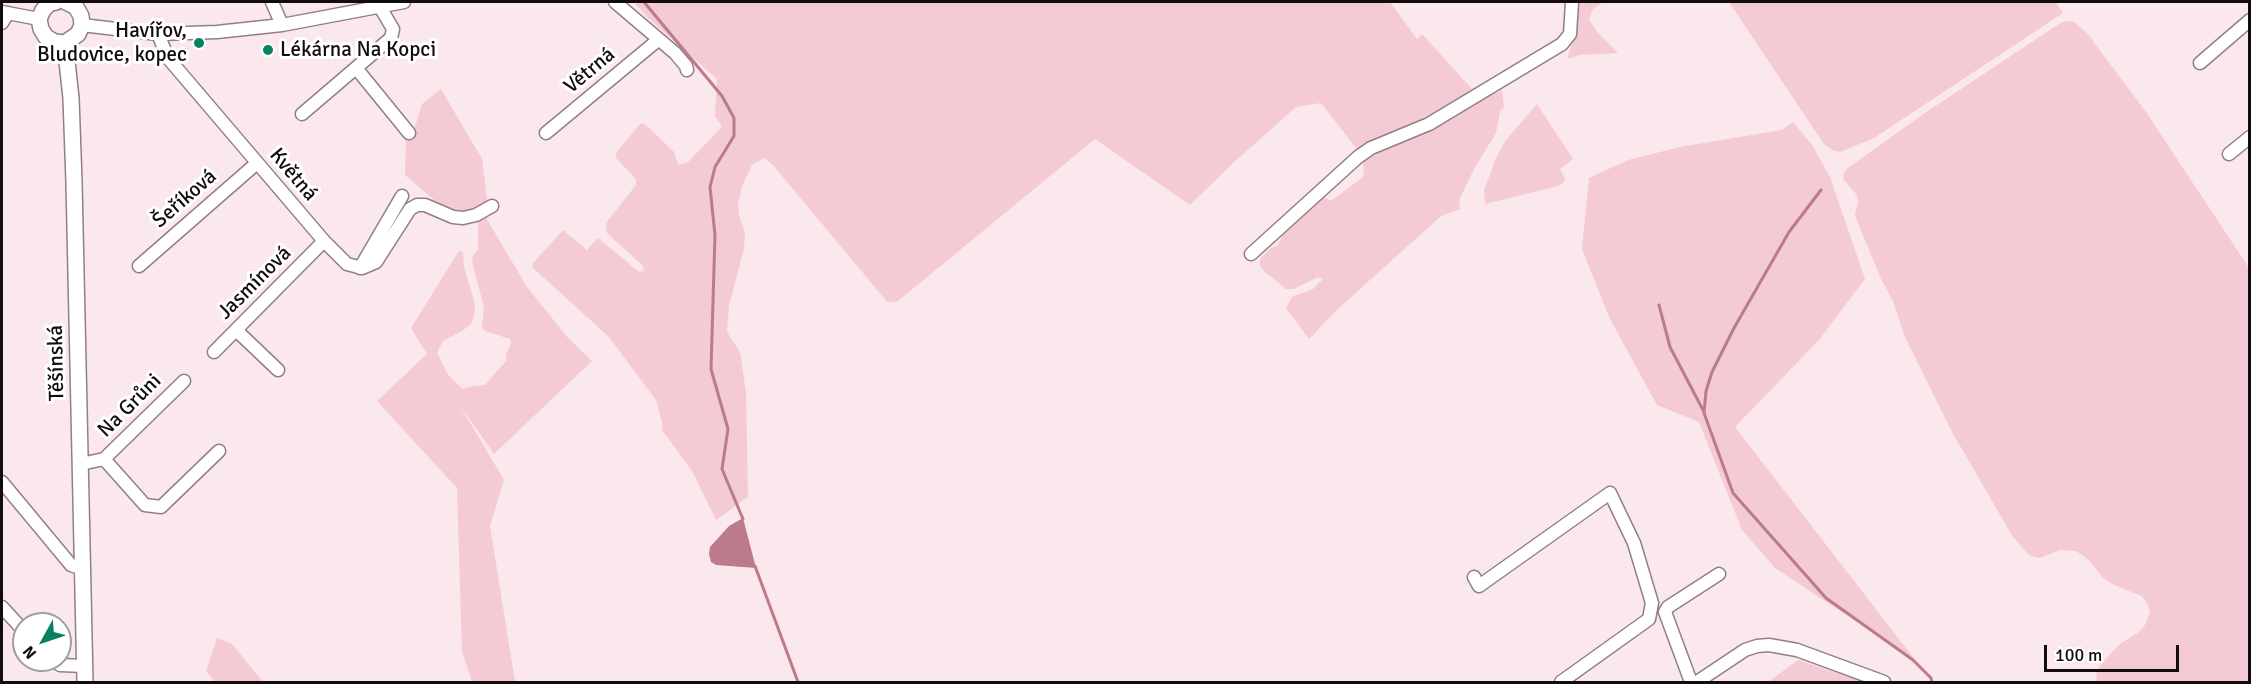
<!DOCTYPE html>
<meta charset="utf-8">
<style>
body{margin:0}
#map{position:relative;width:2251px;height:684px;overflow:hidden;background:#fae8ec;font-family:Signika,sans-serif}
canvas{display:block}
.frame{position:absolute;inset:0;border:3px solid #120c0d;pointer-events:none}
.north{position:absolute;left:12px;top:612px;width:60px;height:60px;box-sizing:border-box;background:#fff;border:2px solid #a09e9e;border-radius:50%;rotate:230deg;font-size:16px;font-weight:700;line-height:24px;text-align:center;color:#120c0d}
.north::after{content:'';display:block;margin:auto;width:21px;height:27px;background:#048262;clip-path:polygon(50% 0,100% 100%,50% 72%,0 100%)}
.scale{position:absolute;left:2044px;top:645px;width:135px;height:27px;box-sizing:border-box;border:3px solid #120c0d;border-top:0;padding-left:8px;font-size:18px;line-height:21px;white-space:nowrap;color:#120c0d;-webkit-text-stroke:4px #fff;paint-order:stroke}
</style>
<div id="map">
<canvas width="2251" height="684"></canvas>
<div class="frame"></div>
<div class="north">N</div>
<div class="scale">100 m</div>
</div>
<script>
const ctx = document.querySelector('canvas').getContext('2d');
ctx.lineJoin = 'round';
function paint(path, color) { ctx.fillStyle = color; ctx.fill(path, 'evenodd'); }
const shape = rows => new Path2D(rows.map(r => 'M' + r).join(''));
function strokePath(path, color, width, dash) { ctx.strokeStyle = color; ctx.lineWidth = width; ctx.lineCap = dash ? 'butt' : 'round'; ctx.setLineDash(dash || []); ctx.stroke(path); }
function write(font, color, halo, rows, align = 'center') {
  ctx.font = font + ' Signika,sans-serif'; ctx.lineWidth = 6; ctx.setLineDash([]); ctx.textBaseline = 'middle'; ctx.strokeStyle = halo; ctx.fillStyle = color; for (const [text, x, y, turn = 0] of rows) {
    ctx.save(); ctx.translate(x, y); ctx.rotate((+turn || 0) * Math.PI / 180); ctx.textAlign = isNaN(turn) ? turn : align; if (halo) ctx.strokeText(text, 0, 0); ctx.fillText(text, 0, 0); ctx.restore();
  }
}
paint(shape([
 [634,2,1390,2,1417,39,1422,34,1473,90,1430,117,1373,139,1357,149,1321,103,1296,107,1233,163,1190,205,1095,139,898,301,888,302,884,298,773,165,764,158,752,165,742,186,738,204,739,216,745,232,744,248,729,306,727,332,740,352,746,393,748,497,716,520,692,471,662,430,662,422,656,400,609,337,532,267,534,262,563,230,587,250,598,238,639,272,644,271,643,266,607,233,606,223,636,185,636,179,616,158,616,153,641,123,646,125,674,152,678,165,688,162,722,127,715,116,717,79,648,18],
 [1577,2,1603,2,1593,9,1589,20,1598,33,1618,53,1579,55,1567,59,1574,37],
 [1729,2,2056,2,2063,13,1874,138,1840,152,1832,150,1824,144],
 [2070,21,2074,22,2087,33,2146,112,2249,268,2249,682,2097,682,2096,673,2102,663,2120,644,2139,632,2145,625,2150,612,2147,603,2142,596,2114,585,2103,578,2089,560,2076,551,2060,550,2040,558,2034,557,2028,554,2013,537,1952,432,1905,337,1893,301,1882,281,1855,216,1856,208,1859,202,1856,194,1843,179,1844,173,1848,168,1922,115,2062,22],
 [441,89,482,159,488,207,461,223,405,175,406,137,414,130,422,104],
 [1502,90,1504,107,1500,111,1496,133,1475,167,1459,200,1460,209,1441,216,1340,307,1309,339,1286,308,1292,297,1313,289,1323,279,1318,277,1294,289,1286,289,1265,272,1260,266,1260,259,1271,248,1277,246,1286,230,1324,197,1331,201,1362,178,1364,172,1363,164,1365,159,1379,149,1489,93,1494,94],
 [1537,104,1573,159,1560,169,1565,179,1563,183,1558,186,1485,204,1484,190,1497,156,1506,140],
 [1793,122,1812,145,1830,177,1865,279,1819,340,1735,427,1916,661,1775,568,1742,530,1699,422,1657,405,1610,319,1582,249,1589,178,1628,160,1680,147,1782,130],
 [485,216,527,287,568,338,592,361,494,454,459,404,504,480,490,526,515,682,472,682,462,651,457,488,377,401,427,354,411,328,459,251,463,252,464,267,475,304,474,317,470,325,462,331,443,341,437,353,448,375,463,389,473,386,485,385,506,361,506,355,511,343,510,339,485,331,482,327,484,307,472,262,473,255,478,250,478,220],
 [217,638,232,644,263,682,215,682,206,671],
 [1798,660,1833,672,1866,682,1768,682]
]), '#f4cad4');
paint(shape([
 [743,518,756,568,716,565,711,562,709,554,710,547,729,526]
]), '#bb7b8c');
strokePath(shape([
 [644,2,722,96,734,118,734,136,715,167,710,187,715,235,711,369,728,429,722,469,743,519],
 [1821,190,1789,232,1734,328,1712,372,1706,391,1704,413,1733,493,1826,598,1913,660,1931,678,1932,682],
 [1659,305,1670,347,1703,410],
 [755,566,798,682]
]), '#bb7b8c', 3);
const minor = shape([
 [272,2,282,25],
 [615,2,675,53,686,66,687,70],
 [2,12,39,19],
 [2,23,8,13],
 [82,25,158,34,217,32,282,25,404,2],
 [158,34,168,58,324,241,347,264,362,268,376,262,410,209,417,205,425,205,453,217,463,218,476,215,492,206],
 [2200,63,2250,20],
 [356,68,409,133],
 [302,114,391,38,393,29,380,7],
 [546,133,658,40],
 [2229,154,2250,137],
 [1251,254,1358,157,1371,148,1429,124,1562,44,1570,34,1572,2],
 [139,266,257,163],
 [360,268,402,196],
 [236,330,278,370],
 [214,352,324,241],
 [104,459,145,505,161,507,219,451],
 [81,464,104,459,184,381],
 [2,482,71,565,83,569],
 [1474,577,1479,586,1610,493,1634,543,1652,603,1649,619,1561,682],
 [2,607,24,631],
 [53,660,60,665,85,666],
 [1691,682,1665,612,1668,607,1719,574],
 [1697,682,1745,650,1757,646,1769,645,1797,650,1884,682]
]);
const major = shape([
 [56,2,50,3,43,10,39,19,41,29,46,37,55,42,65,43,78,34,82,25,81,16,76,7,66,2],
 [65,43,71,98,74,182,85,682]
]);
strokePath(minor, '#908083', 15);
strokePath(major, '#908083', 18);
strokePath(minor, '#fff', 12);
strokePath(major, '#fff', 15);
for (const [x, y, r, color] of [
 [199,43,6,"#048262"],
 [268,50,6,"#048262"]
]) { const dot = new Path2D(); dot.arc(x, y, r, 0, 2 * Math.PI); ctx.fillStyle = color; ctx.fill(dot); strokePath(dot, '#fff', 2); }
write('21px', '#120c0d', '#fff', [
 ["Havířov,",187,31],
 ["Bludovice, kopec",187,55],
 ["Lékárna Na Kopci",280,50,"left"]
], 'right');
write('21px', '#120c0d', '#fff', [
 ["Větrná",590,71,-40],
 ["Květná",293,175,50],
 ["Šeříková",185,199,-41],
 ["Jasmínová",255,283,-45],
 ["Těšínská",57,363,-91],
 ["Na Grůni",130,406,-45]
]);
</script>
